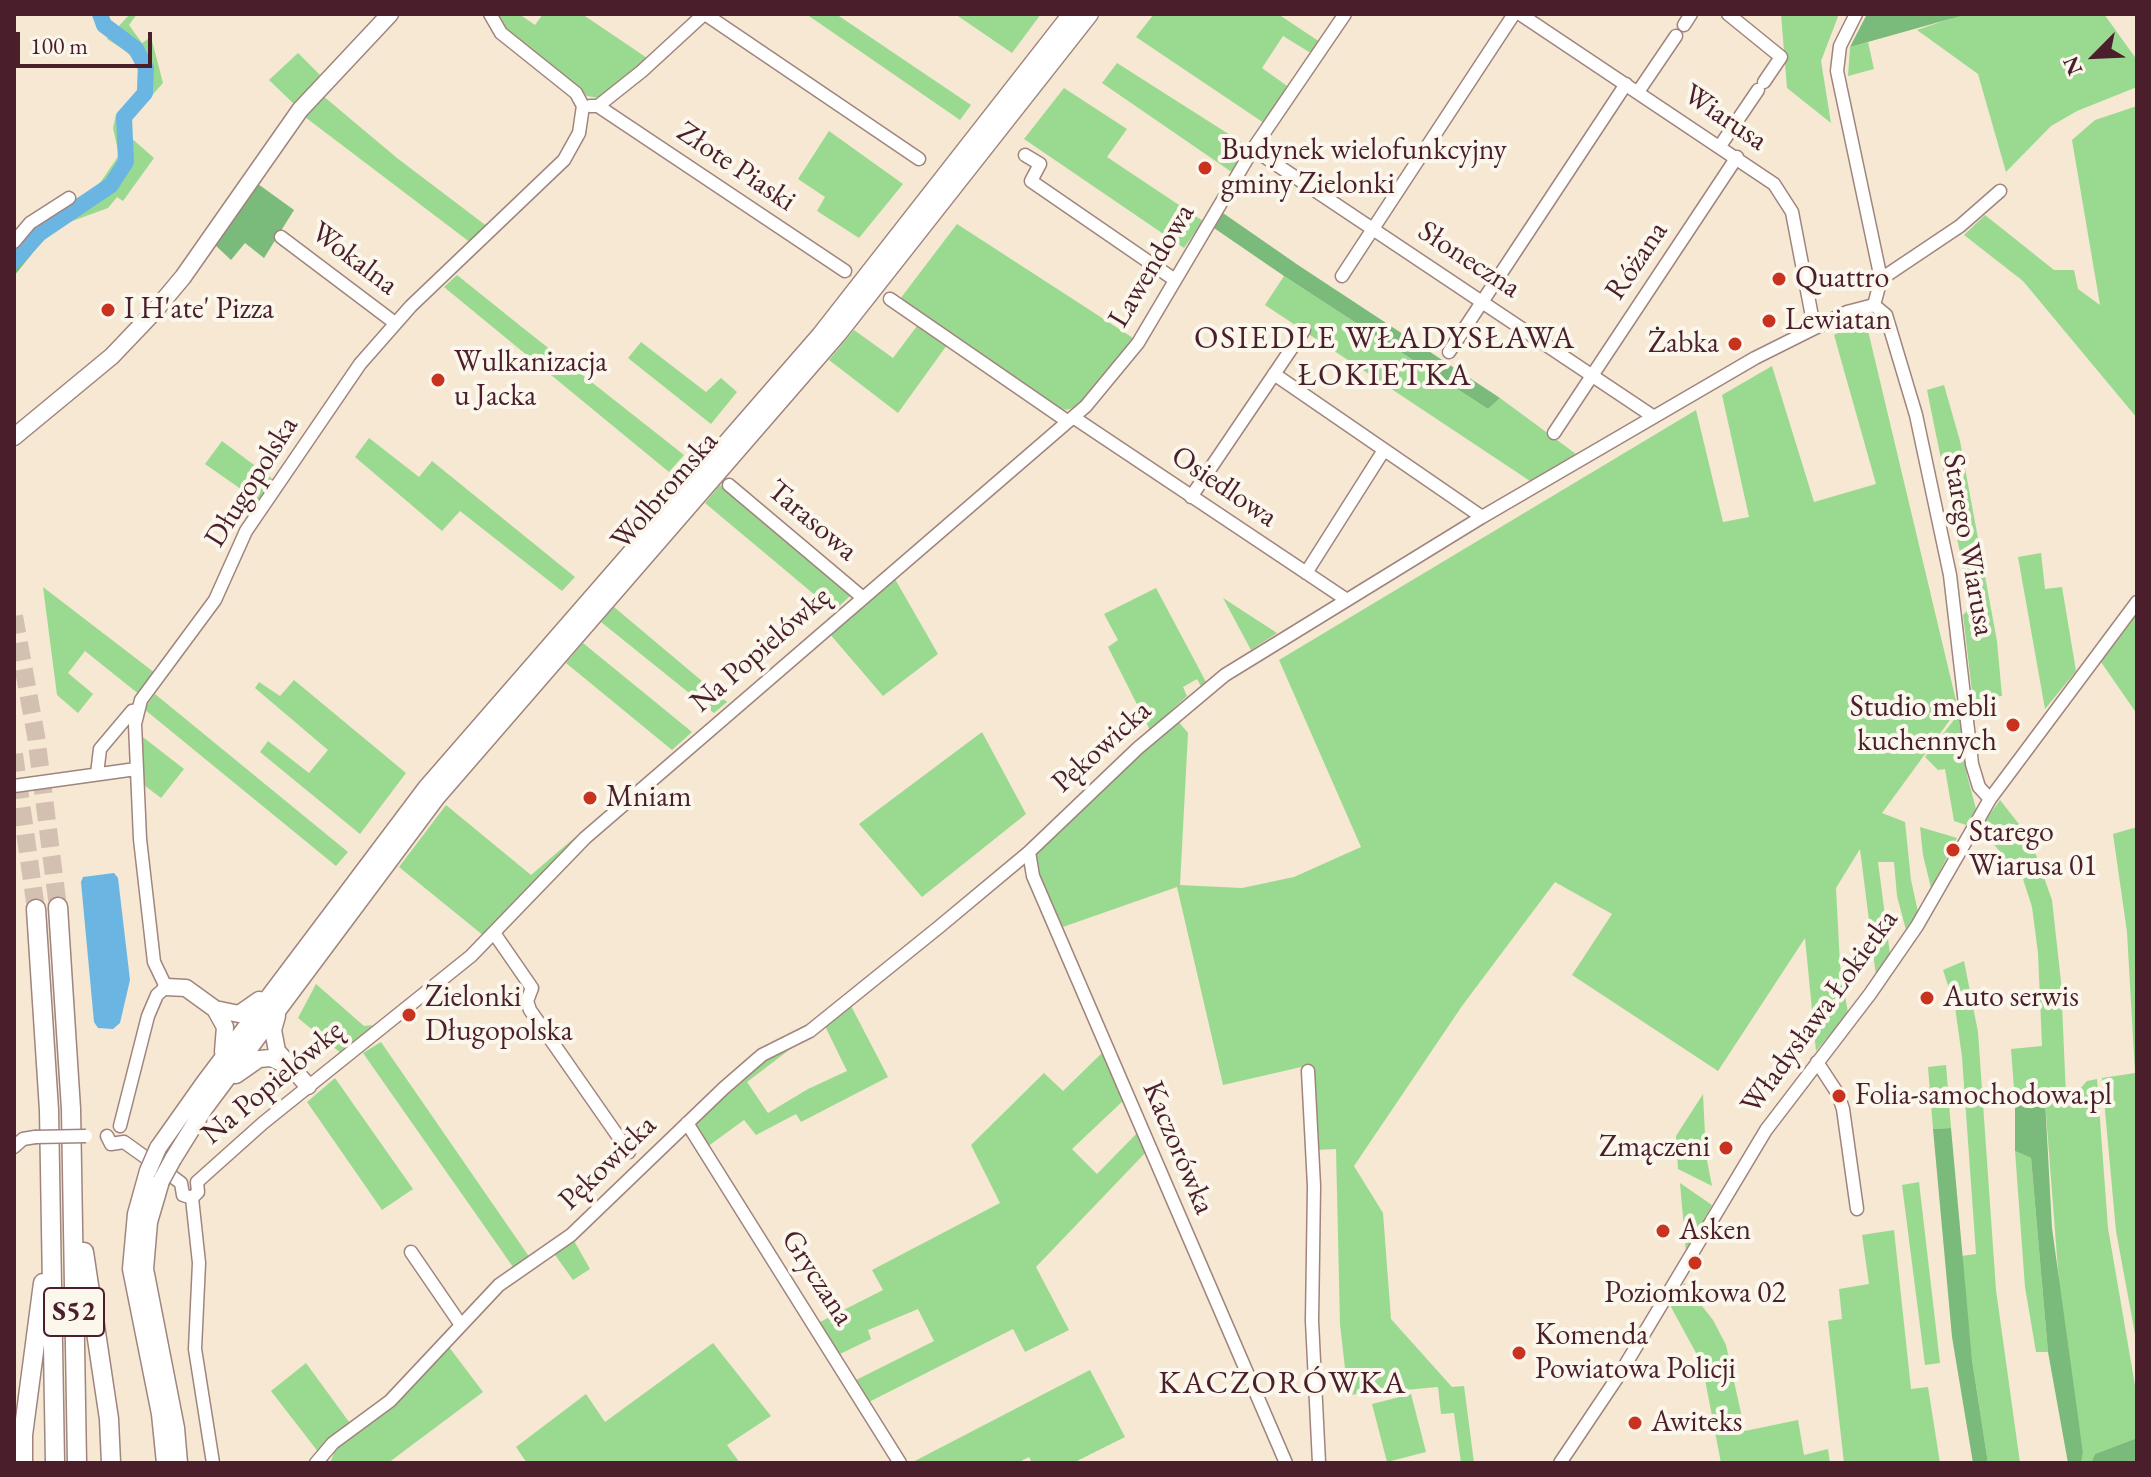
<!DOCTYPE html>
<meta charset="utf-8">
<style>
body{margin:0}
#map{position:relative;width:2151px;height:1477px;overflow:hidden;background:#f6e8d2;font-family:"EB Garamond",serif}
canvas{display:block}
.frame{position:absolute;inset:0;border:16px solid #4a1f2b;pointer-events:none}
.north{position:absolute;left:2055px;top:16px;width:80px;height:80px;-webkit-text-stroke:6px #fbf7ec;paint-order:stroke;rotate:246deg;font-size:22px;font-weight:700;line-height:32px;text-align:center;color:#4a1f2b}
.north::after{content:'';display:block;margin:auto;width:28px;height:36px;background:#4a1f2b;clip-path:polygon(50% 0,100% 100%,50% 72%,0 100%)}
.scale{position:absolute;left:16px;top:32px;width:136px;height:36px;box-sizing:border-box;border:4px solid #4a1f2b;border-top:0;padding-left:10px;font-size:24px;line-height:28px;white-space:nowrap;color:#4a1f2b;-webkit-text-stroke:6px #fbf7ec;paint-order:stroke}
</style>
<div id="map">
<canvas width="2151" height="1477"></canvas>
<div class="frame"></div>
<div class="north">N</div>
<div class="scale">100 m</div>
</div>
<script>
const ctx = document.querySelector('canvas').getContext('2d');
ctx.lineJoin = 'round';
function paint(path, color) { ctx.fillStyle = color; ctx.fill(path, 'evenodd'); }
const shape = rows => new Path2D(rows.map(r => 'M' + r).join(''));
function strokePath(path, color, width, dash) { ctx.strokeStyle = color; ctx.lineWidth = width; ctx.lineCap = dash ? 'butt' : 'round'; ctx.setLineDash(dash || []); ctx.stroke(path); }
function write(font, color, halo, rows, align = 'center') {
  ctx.font = font + ' "EB Garamond",serif'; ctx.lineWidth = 8; ctx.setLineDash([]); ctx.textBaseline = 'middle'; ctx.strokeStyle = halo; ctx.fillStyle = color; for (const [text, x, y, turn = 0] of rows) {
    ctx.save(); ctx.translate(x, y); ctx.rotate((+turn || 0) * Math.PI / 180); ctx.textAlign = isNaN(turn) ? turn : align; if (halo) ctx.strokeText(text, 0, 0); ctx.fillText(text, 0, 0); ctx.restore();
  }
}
paint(shape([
 [130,14,137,14,129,25,142,43,151,37,163,83,132,118,129,136,154,158,123,201,117,197,108,208,53,228,44,217,98,186,119,155,113,128,116,114,137,92,138,65,127,52,107,39],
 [496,14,519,14,535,25,543,14,582,14,650,60,609,93,598,98,587,96,508,32],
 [806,14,836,14,971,105,960,120],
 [955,14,1041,14,1012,53],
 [1154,14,1278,14,1320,42,1314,55,1283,36,1262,68,1290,88,1264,123,1136,37],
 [1781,14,1839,14,1821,61,1831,123,1787,88],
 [1964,14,2104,14,2137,60,2137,87,2077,111,2051,126,2006,172,1978,74,1917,30],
 [1868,42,1874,69,1848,76,1850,47],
 [298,53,320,75,295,105,269,80],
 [1117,63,1249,147,1233,173,1102,83],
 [1064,88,1127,129,1107,157,1203,221,1184,248,1024,139],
 [322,95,397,158,488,227,471,243,305,117],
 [2137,106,2137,418,2023,281,1964,235,1985,215,2054,270,2074,270,2078,289,2100,305,2072,140,2095,120],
 [829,131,903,184,859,238,817,211,825,197,798,179],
 [957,224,1133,338,1080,406,1066,410,1057,407,900,299],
 [457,275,523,328,684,455,669,472,444,287],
 [1284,276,1488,409,1500,398,1576,454,1530,481,1265,305],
 [1865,318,1958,709,1882,813,1905,822,1911,880,1918,912,1906,930,1897,896,1894,862,1878,862,1890,954,1876,976,1860,849,1836,888,1840,965,1848,1013,1816,1051,1805,938,1718,1071,1572,975,1612,914,1555,882,1462,1006,1354,1166,1383,1213,1391,1319,1452,1387,1464,1386,1474,1463,1461,1463,1454,1413,1441,1414,1438,1387,1348,1395,1340,1324,1336,1149,1315,1150,1310,1065,1223,1085,1177,887,1060,928,1035,863,1036,851,1047,836,1178,721,1188,733,1180,885,1242,888,1294,877,1361,847,1279,660,1696,410,1723,522,1749,517,1722,395,1772,366,1814,502,1876,484,1834,335],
 [917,326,947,345,898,413,829,360,854,330,893,358],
 [641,342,706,392,721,378,737,392,711,424,628,358],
 [1944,385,1960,441,1997,641,2002,696,1973,700,1963,615,1971,607,1927,390],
 [369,438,419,477,432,461,575,577,562,591,460,511,442,531,355,457],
 [222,441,274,480,258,501,205,464],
 [720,485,850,596,834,611,705,503],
 [2041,553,2045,589,2062,587,2076,671,2045,709,2018,557],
 [895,579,938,654,883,696,829,633],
 [43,587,155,673,140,695,85,651,68,673,93,694,78,713,57,695],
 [1156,588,1206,682,1202,688,1197,679,1183,687,1187,696,1150,730,1108,647,1118,640,1104,614],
 [1223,598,1277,633,1251,650],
 [614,607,727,702,714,713,601,622],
 [2137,614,2137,714,2101,662],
 [583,643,692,732,672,750,566,663],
 [294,680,406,773,360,834,260,752,268,741,309,773,328,750,255,688,259,682,280,696],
 [155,694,348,852,336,866,144,709],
 [1960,712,1967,775,1976,809,1966,825,1954,821,1945,769,1938,770,1925,757],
 [982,732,1026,814,922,897,859,824],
 [139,734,184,769,161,798,140,782],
 [2000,800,2030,838,2052,900,2061,982,2066,1096,2080,1096,2080,1089,2087,1081,2097,1079,2108,1228,2137,1397,2137,1438,2095,1454,2091,1463,2081,1463,2083,1453,2061,1309,2045,1101,2015,1102,2011,1049,2042,1046,2038,953,2032,907,2023,879,1980,828],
 [446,805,531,875,581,832,484,936,399,867],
 [1920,827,1957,838,1931,888,1923,855],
 [2137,827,2137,1345,2116,1231,2102,1078,2135,1073,2127,932,2113,834],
 [1964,961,1978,1032,1996,1290,2020,1463,1988,1463,1972,1360,1961,1256,1976,1254,1962,1057,1955,1007,1943,970],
 [316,984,364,1026,373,1025,342,1054,298,1018],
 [850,1004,888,1077,801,1122,796,1114,756,1135,744,1120,707,1147,694,1124,761,1059,789,1050,747,1082,768,1113,808,1089,847,1071,824,1024],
 [381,1042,530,1258,513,1267,363,1053],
 [1105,1050,1125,1099,1072,1149,1097,1174,1139,1131,1147,1151,1036,1267,1069,1330,1025,1352,1013,1329,867,1403,854,1381,934,1341,918,1309,868,1330,871,1339,838,1355,818,1323,883,1290,872,1270,1000,1203,971,1145,1044,1073,1063,1091],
 [1946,1065,1951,1128,1933,1129,1928,1067],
 [335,1078,413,1189,382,1210,307,1102],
 [1703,1094,1706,1155,1712,1186,1678,1169,1676,1136],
 [2015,1151,2031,1158,2048,1352,2036,1352,2025,1287],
 [1919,1182,1940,1363,1925,1365,1902,1185],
 [1680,1183,1712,1205,1686,1252],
 [1894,1230,1911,1389,1928,1387,1940,1463,1844,1463,1828,1321,1842,1319,1839,1289,1869,1284,1862,1235],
 [573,1239,590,1269,573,1280,553,1252],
 [1684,1283,1713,1320,1726,1345,1745,1431,1798,1420,1804,1455,1828,1449,1830,1463,1721,1463,1702,1364,1671,1307],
 [713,1343,771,1416,727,1445,740,1463,527,1463,516,1447,586,1394,605,1422],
 [449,1347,483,1392,388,1463,330,1463,336,1448],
 [306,1363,352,1426,319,1453,271,1391],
 [1090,1370,1125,1437,1073,1463,1032,1463,1029,1457,1017,1463,911,1463],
 [1411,1394,1426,1452,1387,1462,1372,1404]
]), '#99da90');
paint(shape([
 [1867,14,1964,14,1964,15,1850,47],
 [258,184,294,210,264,258,245,243,231,260,214,244],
 [1223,213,1298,265,1500,398,1488,409,1284,276,1214,228],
 [44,217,53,228,14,276,14,248],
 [2045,1100,2052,1228,2083,1453,2081,1463,2068,1463,2048,1352,2031,1158,2015,1151,2015,1102],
 [1951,1128,1972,1360,1988,1463,1973,1463,1952,1337,1933,1129],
 [2137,1438,2137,1463,2091,1463,2095,1454]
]), '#7aba7a');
paint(shape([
 [114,873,118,878,130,980,120,1023,113,1029,98,1028,94,1022,81,882,83,877]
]), '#6bb5e3');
strokePath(shape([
 [14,261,40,233,111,185,126,162,124,117,145,93,146,68,136,49,104,25,100,14]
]), '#6bb5e3', 16);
strokePath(shape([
 [14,616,36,736,58,907],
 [14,754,36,909]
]), '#d4c0b1', 18, [18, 9]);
const minor = shape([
 [705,14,919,159],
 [1520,14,1774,184,1792,212,1814,327],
 [1728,14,1781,57,1764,82],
 [1856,14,1840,46,1837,71,1881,279],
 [1684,25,1691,14],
 [1638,92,1676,36],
 [590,106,598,106,642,71,704,14],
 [598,106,845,271],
 [1720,146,1758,90],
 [1253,149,1654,417],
 [1025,155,1040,164,1031,181,1175,280],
 [281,237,395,323],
 [14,242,30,223,69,198],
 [1342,276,1514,14],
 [890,299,1067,421],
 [1874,305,1886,315,1916,415,1950,575,1972,764,1979,787,1990,799],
 [1874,305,1881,279,1960,226,2000,191],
 [1449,352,1626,84],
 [1274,374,1482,517],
 [1073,417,1347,600],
 [1554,433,1737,157],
 [729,485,862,597],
 [1191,497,1304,330],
 [1306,573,1384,450],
 [97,774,100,749,132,711,138,710],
 [14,786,136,769],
 [1029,852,1033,876,1286,1463],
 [494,933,532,988,527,1001,530,1010,629,1152],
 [1817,1062,1838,1094,1843,1109,1857,1209],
 [1308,1071,1314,1186,1312,1321,1319,1463],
 [687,1123,900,1463],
 [120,1126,148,1016,157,995,166,987,154,962,140,839,135,724,141,700,215,600,246,531,360,364,411,306,564,160,579,133,583,106,576,93,501,33,490,14],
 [107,1136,111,1144,124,1142,173,1177,181,1183,183,1195,192,1198],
 [14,1147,23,1139,35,1137],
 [197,1182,263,1123,471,956,585,838,1086,406,1138,343,1253,149,1345,14],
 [197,1182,198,1192,192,1198,199,1263,195,1349,213,1463],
 [411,1252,461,1325],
 [316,1463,333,1443,390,1401,499,1285,571,1235,724,1088,762,1055,810,1031,939,927,1029,852,1138,748,1225,675,1482,517,1755,358,1847,312,1874,305],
 [1560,1463,1621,1372,1766,1130,1870,994,1917,926,1990,799,2137,602]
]);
const major = shape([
 [14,437,112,356,152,314,183,277,300,110,390,14],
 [166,987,186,988,215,1009,225,1027,223,1052],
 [215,1009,239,1014,259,1000],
 [277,1016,273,1030,277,1051,308,1086],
 [236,1075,259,1059,271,1058,286,1065],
 [158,1148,204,1083,426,788,820,335,1071,14],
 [173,1159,204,1109,437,797,839,333,1090,14],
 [148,1171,136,1214,131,1269,160,1414,165,1463],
 [161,1181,149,1222,145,1269,176,1428,179,1463]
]);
const highway = shape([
 [58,907,71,1109,77,1463],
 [36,909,49,1110,55,1463],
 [84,1252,109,1419,111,1463],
 [23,1463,23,1435,43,1283]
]);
strokePath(minor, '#a0847e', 15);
strokePath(major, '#a0847e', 19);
strokePath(highway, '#a0847e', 21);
strokePath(minor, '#fff', 12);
strokePath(major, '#fff', 16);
strokePath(highway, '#fff', 18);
const minorBridge = shape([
 [35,1137,86,1136]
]);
const majorBridge = shape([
 [148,1171,158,1148],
 [161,1181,173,1159]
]);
strokePath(minorBridge, '#a0847e', 15, []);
strokePath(majorBridge, '#a0847e', 19, []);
strokePath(minorBridge, '#fff', 12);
strokePath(majorBridge, '#fff', 16);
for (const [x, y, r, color] of [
 [1205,168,8,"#c8321e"],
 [1779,279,8,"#c8321e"],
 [108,310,8,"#c8321e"],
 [1769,321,8,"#c8321e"],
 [1735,344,8,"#c8321e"],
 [438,380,8,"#c8321e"],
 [2013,725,8,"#c8321e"],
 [590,798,8,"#c8321e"],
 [1953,850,8,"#c8321e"],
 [1927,998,8,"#c8321e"],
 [409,1015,8,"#c8321e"],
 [1839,1096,8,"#c8321e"],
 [1726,1148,8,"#c8321e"],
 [1663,1231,8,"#c8321e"],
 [1695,1263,8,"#c8321e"],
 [1519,1353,8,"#c8321e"],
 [1635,1423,8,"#c8321e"]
]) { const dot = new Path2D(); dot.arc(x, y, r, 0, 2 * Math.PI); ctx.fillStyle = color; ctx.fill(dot); strokePath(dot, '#fbf7ec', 3); }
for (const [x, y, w] of [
 [74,1312,60]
]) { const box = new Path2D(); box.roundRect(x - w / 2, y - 24, w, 48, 6); ctx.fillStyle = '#fbf7ec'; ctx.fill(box); strokePath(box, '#4a1f2b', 2); }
write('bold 28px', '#4a1f2b', null, [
 ["S52",74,1312]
]);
write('30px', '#4a1f2b', '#fbf7ec', [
 ["Wiarusa",1725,118,34],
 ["Złote Piaski",736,167,34],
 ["Wokalna",354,259,37],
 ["Słoneczna",1469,260,33],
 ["Różana",1637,261,-56],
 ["Lawendowa",1152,266,-59],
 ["Długopolska",252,482,-58],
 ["Osiedlowa",1224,487,34],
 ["Wolbromska",665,491,-49],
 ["Tarasowa",812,521,40],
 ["Starego Wiarusa",1968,545,80],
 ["Na Popielówkę",761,650,-41],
 ["Pękowicka",1102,747,-42],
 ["Władysława Łokietka",1820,1012,-54],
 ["Na Popielówkę",273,1083,-40],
 ["Kaczorówka",1178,1148,67],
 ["Pękowicka",608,1163,-44],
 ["Gryczana",817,1278,57]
]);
write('30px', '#4a1f2b', '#fbf7ec', [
 ["Budynek wielofunkcyjny",1221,151],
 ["gminy Zielonki",1221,185],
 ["Quattro",1795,279],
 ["I H'ate' Pizza",124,310],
 ["Lewiatan",1785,321],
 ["Żabka",1719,344,"right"],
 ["Wulkanizacja",454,363],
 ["u Jacka",454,397],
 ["Studio mebli",1997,708,"right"],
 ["kuchennych",1997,742,"right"],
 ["Mniam",606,798],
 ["Starego",1969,833],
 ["Wiarusa 01",1969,867],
 ["Zielonki",425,998],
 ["Długopolska",425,1032],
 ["Auto serwis",1943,998],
 ["Folia-samochodowa.pl",1855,1096],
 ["Zmączeni",1710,1148,"right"],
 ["Asken",1679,1231],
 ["Poziomkowa 02",1695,1294,"center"],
 ["Komenda",1535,1336],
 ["Powiatowa Policji",1535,1370],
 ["Awiteks",1651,1423]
], 'left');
ctx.letterSpacing = '2px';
write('32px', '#4a1f2b', '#fbf7ec', [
 ["OSIEDLE WŁADYSŁAWA",1385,339],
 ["ŁOKIETKA",1385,376],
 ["KACZORÓWKA",1283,1384]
]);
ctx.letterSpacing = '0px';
</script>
